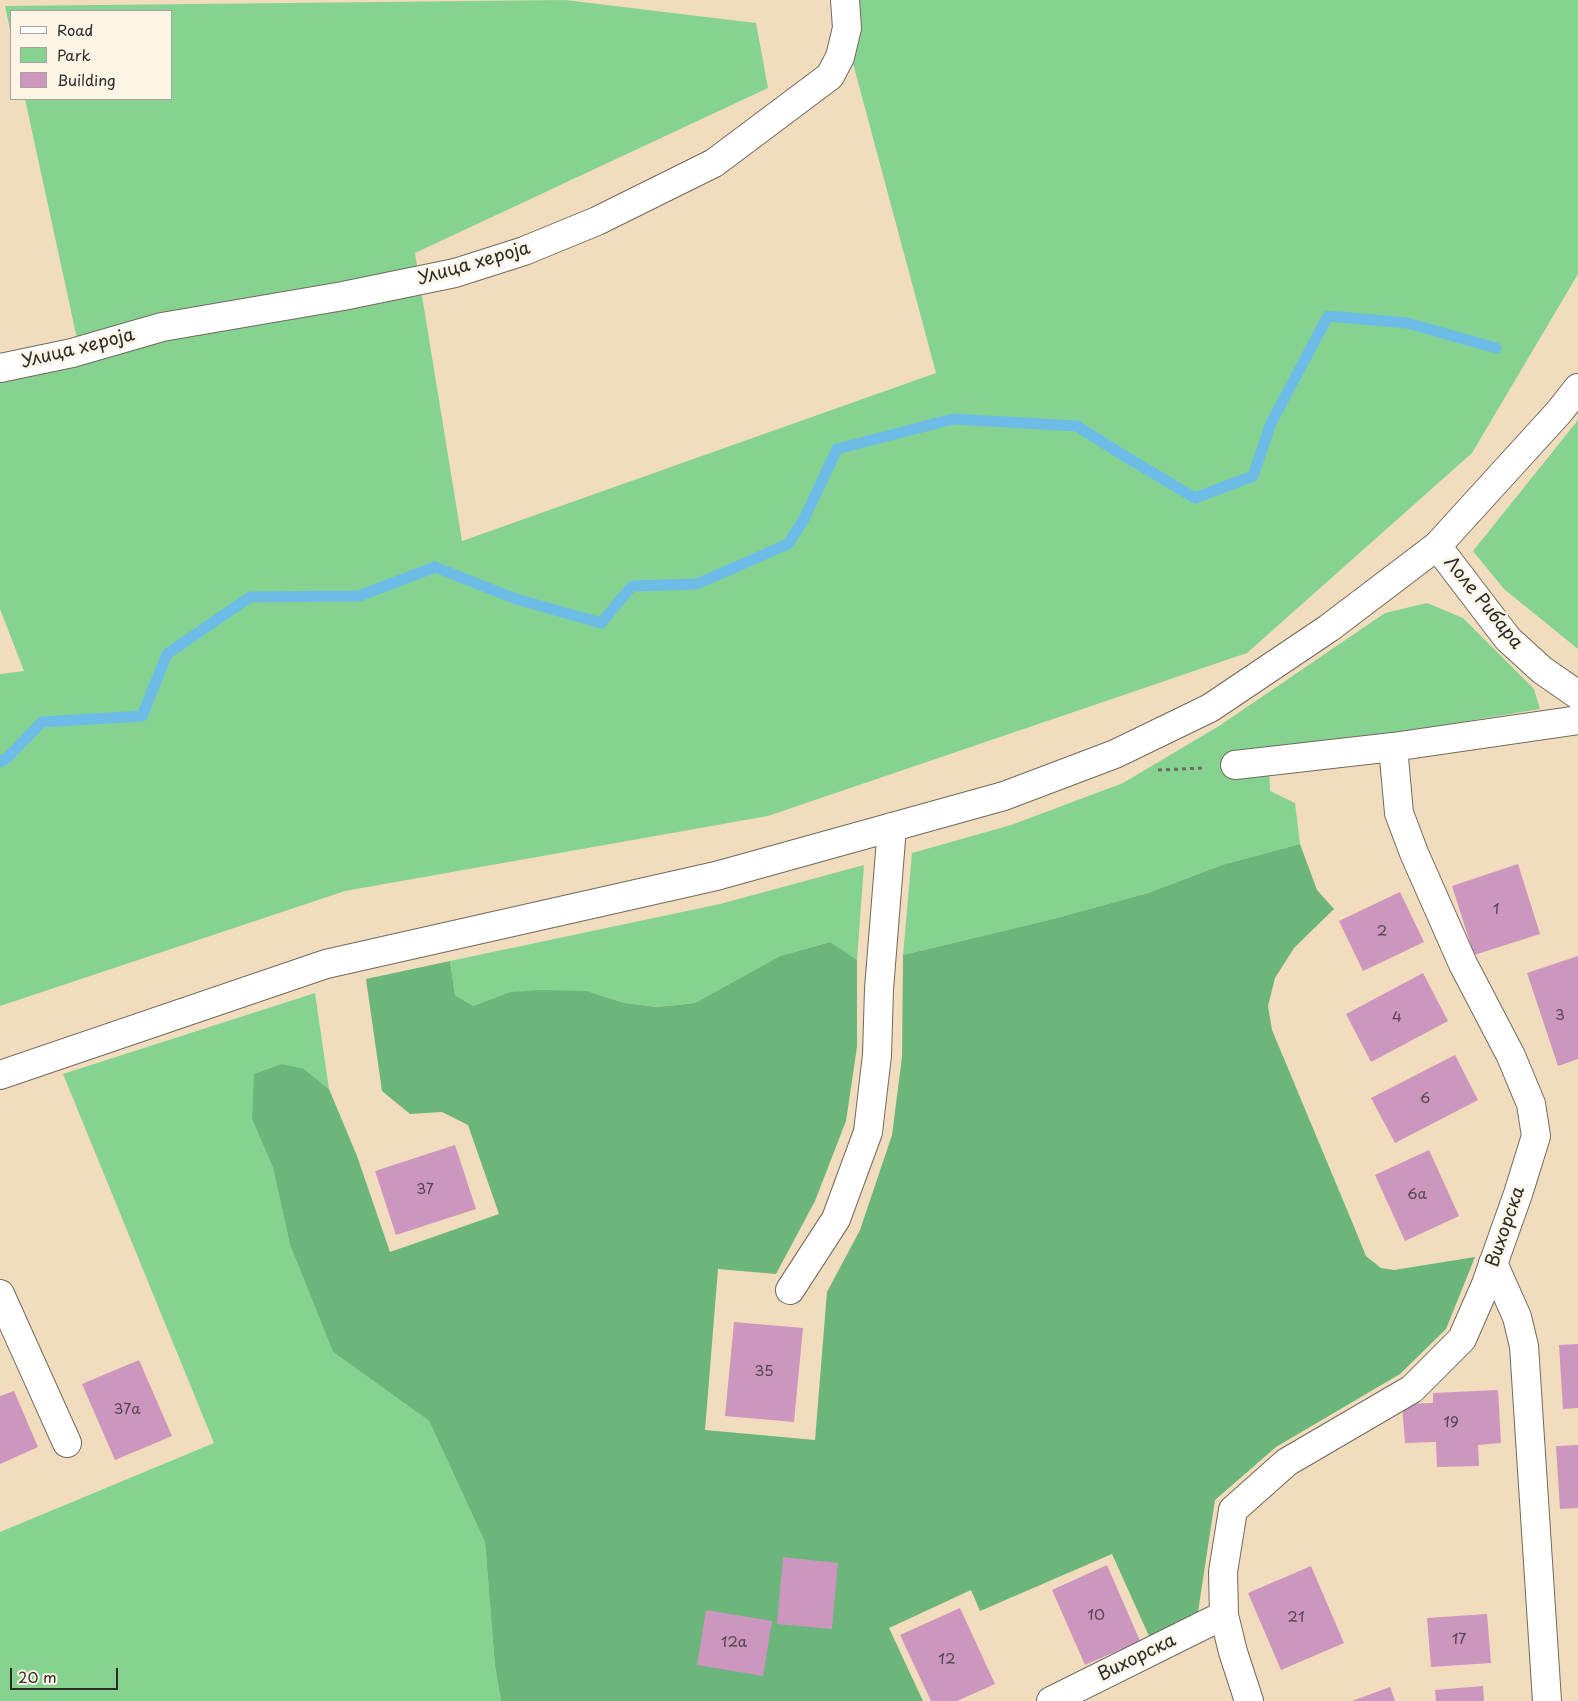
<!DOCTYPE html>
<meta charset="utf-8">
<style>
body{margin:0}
#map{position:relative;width:1578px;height:1701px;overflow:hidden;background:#f1ddbd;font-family:"Playpen Sans",sans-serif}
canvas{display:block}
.legend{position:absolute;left:10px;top:10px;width:162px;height:90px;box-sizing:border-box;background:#fcf5e5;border:1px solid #a8a49b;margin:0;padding:6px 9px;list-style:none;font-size:15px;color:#2b2b2b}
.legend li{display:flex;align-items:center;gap:10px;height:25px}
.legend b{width:25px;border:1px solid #a8a49b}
.scale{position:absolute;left:10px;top:1668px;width:108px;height:22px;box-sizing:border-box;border:2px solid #2b2b2b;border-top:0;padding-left:6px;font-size:15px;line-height:18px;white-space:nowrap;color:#2b2b2b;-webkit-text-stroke:4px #fcf5e5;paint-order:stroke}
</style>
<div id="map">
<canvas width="1578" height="1701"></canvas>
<ul class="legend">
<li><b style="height:6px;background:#fff"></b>Road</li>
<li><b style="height:14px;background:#86d391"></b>Park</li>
<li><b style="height:14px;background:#cc96be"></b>Building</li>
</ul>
<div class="scale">20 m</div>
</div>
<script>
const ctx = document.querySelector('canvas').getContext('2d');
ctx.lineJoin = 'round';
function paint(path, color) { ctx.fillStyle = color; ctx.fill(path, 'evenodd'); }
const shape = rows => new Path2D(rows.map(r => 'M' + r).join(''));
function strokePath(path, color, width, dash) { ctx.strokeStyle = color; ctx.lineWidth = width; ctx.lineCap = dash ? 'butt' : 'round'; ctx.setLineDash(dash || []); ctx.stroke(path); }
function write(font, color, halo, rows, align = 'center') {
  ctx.font = font + ' "Playpen Sans",sans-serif'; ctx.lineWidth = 5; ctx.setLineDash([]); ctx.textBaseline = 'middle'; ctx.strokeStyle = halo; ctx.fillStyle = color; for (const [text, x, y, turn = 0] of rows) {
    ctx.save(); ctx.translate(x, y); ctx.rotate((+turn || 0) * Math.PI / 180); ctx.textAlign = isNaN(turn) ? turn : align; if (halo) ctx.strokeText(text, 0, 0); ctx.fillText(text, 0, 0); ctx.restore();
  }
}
paint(shape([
 [565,0,756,23,768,88,415,253,462,541,936,373,836,0,1578,0,1578,274,1472,453,1247,653,768,816,345,891,0,1006,0,674,24,671,0,609,0,360,79,348,25,99,171,99,171,11,11,11,11,35,5,6],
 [1578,420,1578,649,1504,589,1473,551],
 [1427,603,1463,618,1534,689,1540,709,1269,754,1270,791,1295,803,1300,844,1222,865,1148,893,1053,919,903,955,912,853,1011,825,1123,783,1219,726,1385,613],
 [864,865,857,960,829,942,780,956,695,1003,657,1007,624,1003,587,991,510,992,473,1006,455,995,450,961,720,904],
 [315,993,329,1089,304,1069,252,1119,273,1168,290,1245,333,1352,429,1421,485,1542,495,1666,501,1701,0,1701,0,1532,214,1443,63,1074]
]), '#86d391');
paint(shape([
 [1300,844,1317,890,1334,909,1294,948,1275,978,1268,1006,1272,1030,1355,1229,1366,1256,1381,1268,1394,1270,1475,1257,1446,1329,1400,1374,1276,1447,1215,1500,1198,1612,1149,1636,1112,1554,980,1611,971,1590,889,1628,923,1701,501,1701,495,1666,485,1542,429,1421,333,1352,290,1245,273,1168,252,1119,254,1074,282,1064,304,1069,329,1089,357,1156,390,1252,499,1214,468,1125,442,1112,410,1114,382,1091,366,979,450,961,455,995,473,1006,510,992,542,990,587,991,624,1003,657,1007,695,1003,780,956,830,942,857,960,857,1047,846,1121,815,1201,776,1274,718,1269,705,1430,815,1440,827,1292,860,1230,892,1135,902,1057,903,955,1053,919,1148,893,1222,865]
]), '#6cb57b');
strokePath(shape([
 [0,762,6,759,42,722,142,716,167,654,250,597,359,596,435,567,516,599,601,623,632,586,697,584,788,544,804,519,837,449,953,419,1077,426,1121,454,1195,498,1253,476,1271,423,1328,316,1407,323,1496,348]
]), '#6dbce8', 11);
paint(shape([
 [1518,864,1540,934,1474,955,1452,886],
 [1400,892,1424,942,1363,971,1339,921],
 [1578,956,1578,1059,1558,1066,1527,973],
 [1423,973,1448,1021,1371,1062,1346,1014],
 [1455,1055,1478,1100,1395,1143,1371,1098],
 [455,1145,476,1209,396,1235,375,1171],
 [1429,1150,1459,1216,1405,1241,1375,1175],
 [734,1322,803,1328,794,1422,725,1416],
 [1578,1344,1578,1408,1563,1409,1559,1345],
 [139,1360,172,1436,115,1460,82,1384],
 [1498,1390,1501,1443,1478,1445,1479,1466,1437,1467,1436,1442,1405,1443,1402,1404,1433,1403,1433,1393],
 [14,1391,38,1447,0,1464,0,1396],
 [1578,1445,1578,1508,1560,1509,1556,1446],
 [783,1557,838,1563,832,1629,777,1624],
 [1107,1565,1140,1641,1085,1665,1052,1590],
 [1311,1566,1344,1643,1281,1670,1248,1593],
 [960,1608,995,1684,957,1701,931,1701,900,1635],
 [706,1610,772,1621,763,1676,697,1665],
 [1487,1614,1491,1663,1431,1667,1427,1618],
 [1483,1686,1484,1701,1436,1701,1435,1690],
 [1390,1687,1395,1701,1352,1701]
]), '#cc96be');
const minor = shape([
 [0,368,72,353,162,327,343,296,455,273,524,251,597,221,714,163,830,76,840,57,847,28,845,0],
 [1437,546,1508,639,1542,670,1578,695],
 [1235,765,1393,747,1578,720],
 [1493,1263,1517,1317,1524,1346,1547,1701],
 [790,1290,836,1219,868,1132,877,1055,879,989,892,827],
 [0,1294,67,1443],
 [1051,1701,1224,1615],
 [1249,1701,1233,1652,1224,1615,1223,1572,1233,1510,1287,1462,1412,1389,1462,1339,1486,1284,1518,1194,1536,1136,1531,1104,1511,1056,1463,964,1414,853,1399,813,1393,747]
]);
const major = shape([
 [0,1075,326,964,716,876,1004,796,1115,754,1210,708,1329,628,1437,546,1559,412,1578,388]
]);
strokePath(minor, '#70695e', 30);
strokePath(major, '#70695e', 30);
strokePath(shape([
 [1158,770,1204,768]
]), '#70695e', 3, [4, 4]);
strokePath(minor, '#fff', 28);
strokePath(major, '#fff', 28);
write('15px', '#534650', null, [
 ["1",1496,910],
 ["2",1382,932],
 ["3",1560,1016],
 ["4",1397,1018],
 ["6",1425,1099],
 ["37",425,1190],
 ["6a",1417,1195],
 ["35",764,1372],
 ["37a",127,1410],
 ["19",1451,1423],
 ["10",1096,1616],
 ["21",1296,1618],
 ["17",1459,1640],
 ["12a",734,1643],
 ["12",947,1660]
]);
write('18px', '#2b2b2b', '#fcf5e5', [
 ["Улица хероја",474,264,-16],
 ["Улица хероја",78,349,-14],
 ["Лоле Рибара",1483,603,51],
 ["Вихорска",1506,1227,-71],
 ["Вихорска",1137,1658,-26]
]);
</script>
